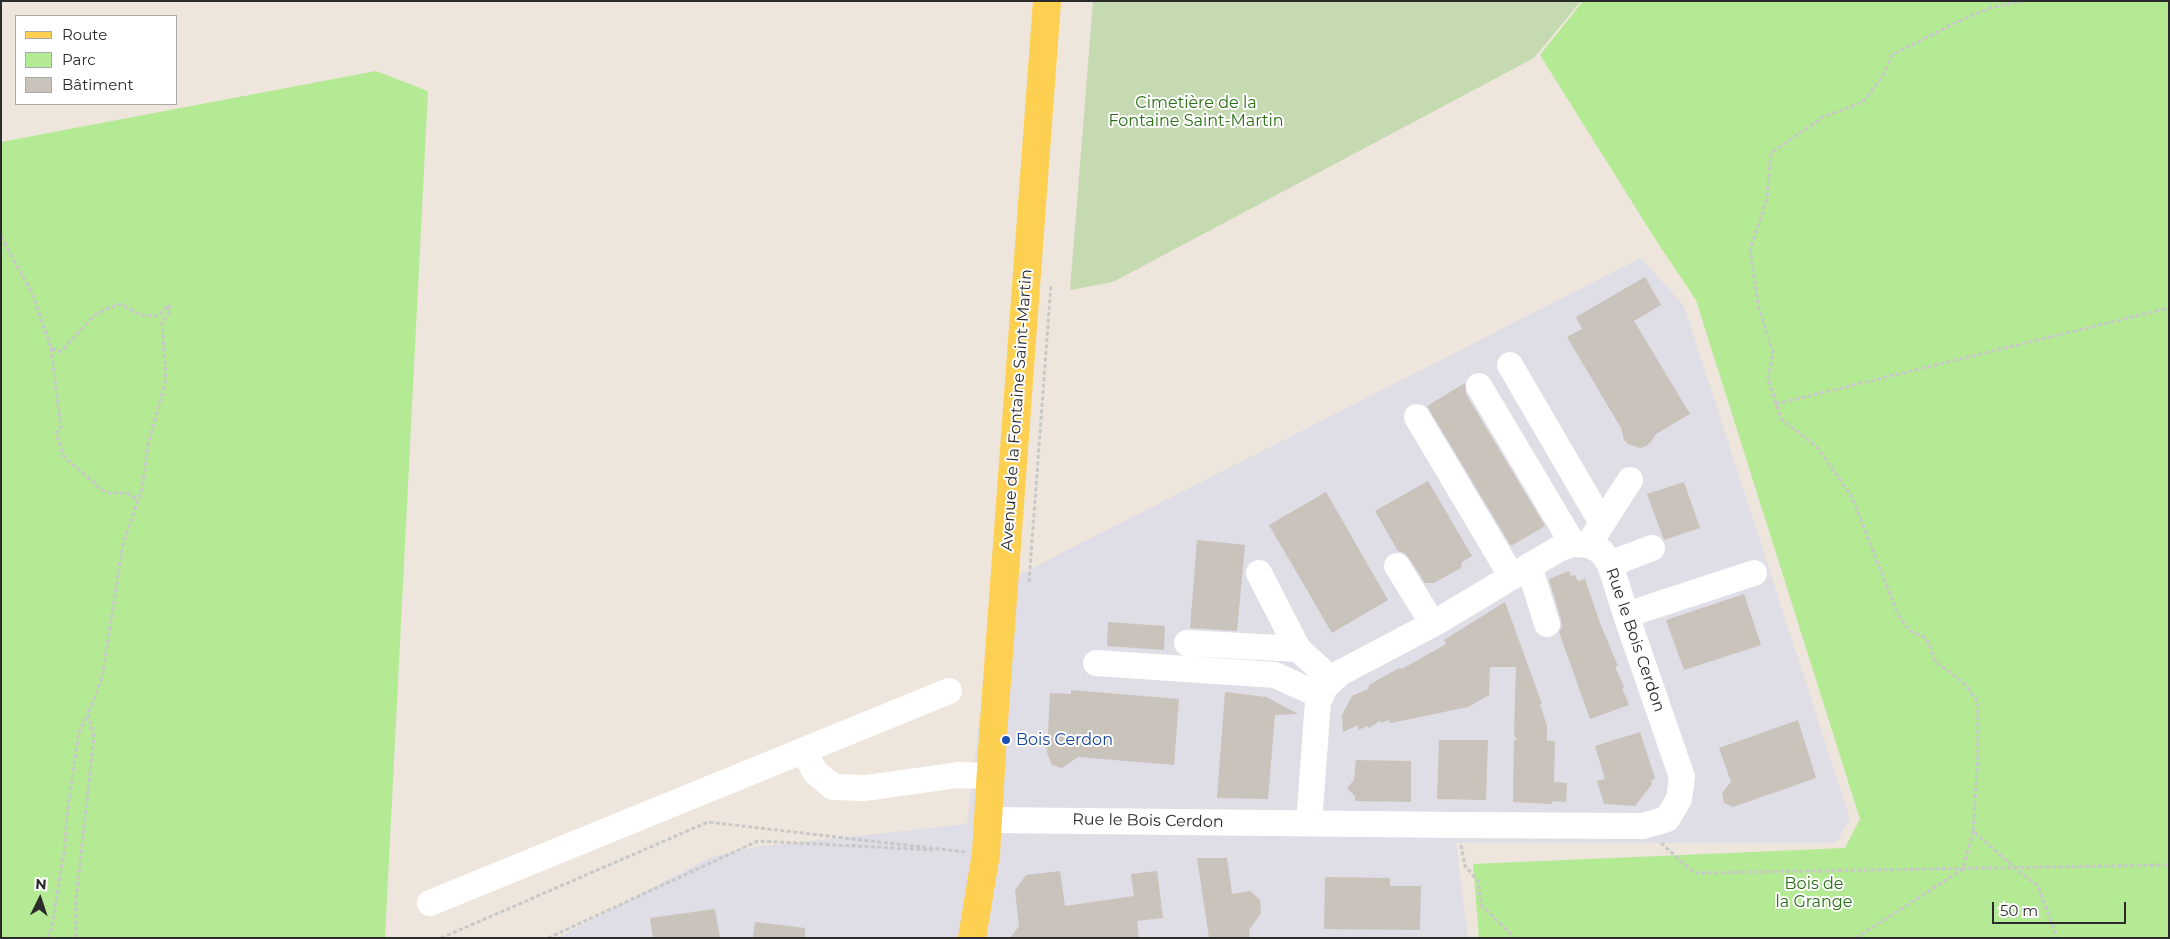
<!DOCTYPE html>
<meta charset="utf-8">
<style>
body{margin:0}
#map{position:relative;width:2170px;height:939px;overflow:hidden;background:#eee6dc;font-family:Montserrat,sans-serif}
canvas{display:block}
.frame{position:absolute;inset:0;border:2px solid #2b2b2b;pointer-events:none}
.legend{position:absolute;left:15px;top:15px;width:162px;height:90px;box-sizing:border-box;background:#fff;border:1px solid #aaa;margin:0;padding:6px 9px;list-style:none;font-size:15px;color:#2b2b2b}
.legend li{display:flex;align-items:center;gap:10px;height:25px}
.legend b{width:25px;border:1px solid #aaa}
.north{position:absolute;left:15px;top:874px;width:50px;height:50px;-webkit-text-stroke:4px #fff;paint-order:stroke;rotate:4deg;font-size:14px;font-weight:700;line-height:20px;text-align:center;color:#2b2b2b}
.north::after{content:'';display:block;margin:auto;width:18px;height:22px;background:#2b2b2b;clip-path:polygon(50% 0,100% 100%,50% 72%,0 100%)}
.scale{position:absolute;left:1992px;top:902px;width:134px;height:22px;box-sizing:border-box;border:2px solid #2b2b2b;border-top:0;padding-left:6px;font-size:15px;line-height:18px;white-space:nowrap;color:#2b2b2b;-webkit-text-stroke:4px #fff;paint-order:stroke}
</style>
<div id="map">
<canvas width="2170" height="939"></canvas>
<div class="frame"></div>
<ul class="legend">
<li><b style="height:6px;background:#fdd051"></b>Route</li>
<li><b style="height:14px;background:#b3ea93"></b>Parc</li>
<li><b style="height:14px;background:#c9c3bb"></b>Bâtiment</li>
</ul>
<div class="north">N</div>
<div class="scale">50 m</div>
</div>
<script>
const ctx = document.querySelector('canvas').getContext('2d');
ctx.lineJoin = 'round';
function paint(path, color) { ctx.fillStyle = color; ctx.fill(path, 'evenodd'); }
const shape = rows => new Path2D(rows.map(r => 'M' + r).join(''));
function strokePath(path, color, width, dash) { ctx.strokeStyle = color; ctx.lineWidth = width; ctx.lineCap = dash ? 'butt' : 'round'; ctx.setLineDash(dash || []); ctx.stroke(path); }
function write(font, color, halo, rows, align = 'center') {
  ctx.font = font + ' Montserrat,sans-serif'; ctx.lineWidth = 4; ctx.setLineDash([]); ctx.textBaseline = 'middle'; ctx.strokeStyle = halo; ctx.fillStyle = color; for (const [text, x, y, turn = 0] of rows) {
    ctx.save(); ctx.translate(x, y); ctx.rotate((+turn || 0) * Math.PI / 180); ctx.textAlign = isNaN(turn) ? turn : align; if (halo) ctx.strokeText(text, 0, 0); ctx.fillText(text, 0, 0); ctx.restore();
  }
}
paint(shape([
 [1641,258,1684,306,1850,819,1836,843,1456,843,1468,938,557,938,711,857,755,847,967,824,995,587]
]), '#dfdde6');
paint(shape([
 [1583,1,2169,1,2169,938,1479,938,1473,864,1845,848,1860,819,1696,300,1657,242,1540,55],
 [376,71,428,91,385,938,1,938,1,142]
]), '#b3ea93');
paint(shape([
 [1093,1,1581,1,1534,58,1113,282,1070,290]
]), '#c6dab1');
paint(shape([
 [1645,277,1661,305,1634,321,1690,414,1656,434,1651,442,1646,446,1640,448,1628,444,1624,440,1621,428,1567,337,1582,329,1576,317],
 [1465,383,1466,394,1545,526,1511,546,1427,406],
 [1428,481,1472,556,1462,562,1461,568,1434,583,1425,583,1409,558,1404,553,1398,551,1375,511],
 [1684,482,1700,528,1664,540,1647,494],
 [1326,492,1388,600,1332,633,1269,525],
 [1197,540,1245,545,1237,631,1190,628],
 [1569,571,1571,576,1575,575,1578,581,1585,579,1600,623,1618,666,1615,667,1624,687,1622,688,1629,705,1590,719,1559,632,1562,627,1561,620,1549,579],
 [1744,594,1761,645,1684,670,1666,620],
 [1505,602,1542,704,1540,704,1547,726,1547,741,1555,741,1554,782,1567,783,1566,802,1552,801,1552,804,1513,802,1514,740,1517,740,1514,735,1516,667,1490,667,1489,695,1468,707,1391,723,1388,720,1381,723,1380,721,1369,728,1368,726,1358,730,1358,725,1343,732,1342,715,1352,696,1368,689,1369,685,1399,668,1402,669,1446,644,1444,640],
 [1108,622,1165,626,1164,650,1107,646],
 [1071,690,1179,699,1174,765,1078,757,1062,768,1052,765,1047,753,1050,693,1071,694],
 [1225,692,1266,697,1298,714,1275,715,1268,799,1217,798],
 [1798,720,1816,778,1733,807,1724,803,1722,793,1731,782,1719,748],
 [1640,732,1655,778,1651,781,1652,784,1635,806,1604,804,1597,781,1605,779,1595,746],
 [1439,740,1488,740,1486,800,1437,799],
 [1356,760,1411,761,1411,802,1355,801,1355,796,1347,788,1354,780],
 [1197,858,1227,858,1232,894,1250,891,1260,900,1261,913,1249,930,1250,938,1209,938],
 [1060,871,1065,906,1134,896,1131,874,1157,871,1163,918,1137,921,1139,938,1010,938,1019,926,1015,890,1026,875],
 [1325,877,1390,878,1390,886,1421,886,1420,930,1324,929],
 [715,909,720,938,653,938,650,918],
 [755,922,805,928,805,938,753,938]
]), '#c9c3bb');
strokePath(shape([
 [2024,1,1990,8,1955,23,1892,55,1883,76,1863,102,1823,117,1771,153,1767,199,1750,250,1759,309,1773,353,1768,378,1781,419,1816,446,1852,497,1898,615,1910,631,1926,638,1936,662,1964,683,1978,702,1978,756,1973,831,2015,868,2038,886,2057,938],
 [1,237,32,293,51,348,60,352,95,315,111,307,121,304,140,315,157,316,169,305,170,311,162,322,166,380,148,445,142,489,123,544,102,678,88,714,94,737,76,899,76,938],
 [51,348,61,427,56,433,64,457,106,493,127,493,138,500],
 [1776,404,2169,308],
 [1029,582,1051,284],
 [1661,843,1694,873,2169,865],
 [1461,845,1465,866,1478,881,1481,905,1512,935,1513,938],
 [48,938,52,926,65,846,67,814,79,732,88,714],
 [441,938,708,822,966,852],
 [548,938,758,841,933,850],
 [1856,938,1963,869,1973,831]
]), '#c8c8c8', 3, [4, 2.5]);
strokePath(shape([
 [1510,365,1602,523],
 [1479,386,1573,544],
 [1417,417,1512,577],
 [1594,536,1630,480],
 [1610,564,1652,548],
 [1397,566,1433,624],
 [1529,566,1547,624],
 [1259,573,1298,649],
 [1626,615,1754,573],
 [1187,643,1298,649,1332,680],
 [1096,663,1275,675,1321,696],
 [804,751,815,772,833,787,866,788,958,775,990,776],
 [988,820,1458,825,1643,826,1667,819,1679,799,1682,777,1626,615,1610,564,1601,551,1589,545,1573,544,1560,548,1433,624,1340,673,1325,687,1318,702,1309,823],
 [430,903,949,691]
]), '#fff', 26);
strokePath(shape([
 [972,938,986,854,993,735,1047,1]
]), '#fdd051', 28);
for (const [x, y, r, color] of [
 [1006,740,5,"#1a4fb4"]
]) { const dot = new Path2D(); dot.arc(x, y, r, 0, 2 * Math.PI); ctx.fillStyle = color; ctx.fill(dot); strokePath(dot, '#fff', 2); }
write('16px', '#296f13', '#fff', [
 ["Cimetière de la",1196,103],
 ["Fontaine Saint-Martin",1196,121],
 ["Bois de",1814,884],
 ["la Grange",1814,902]
]);
write('16px', '#2b2b2b', '#fff', [
 ["Avenue de la Fontaine Saint-Martin",1017,410,-86],
 ["Rue le Bois Cerdon",1635,640,71],
 ["Rue le Bois Cerdon",1148,821,1]
]);
write('16px', '#164399', '#fff', [
 ["Bois Cerdon",1016,740]
], 'left');
</script>
